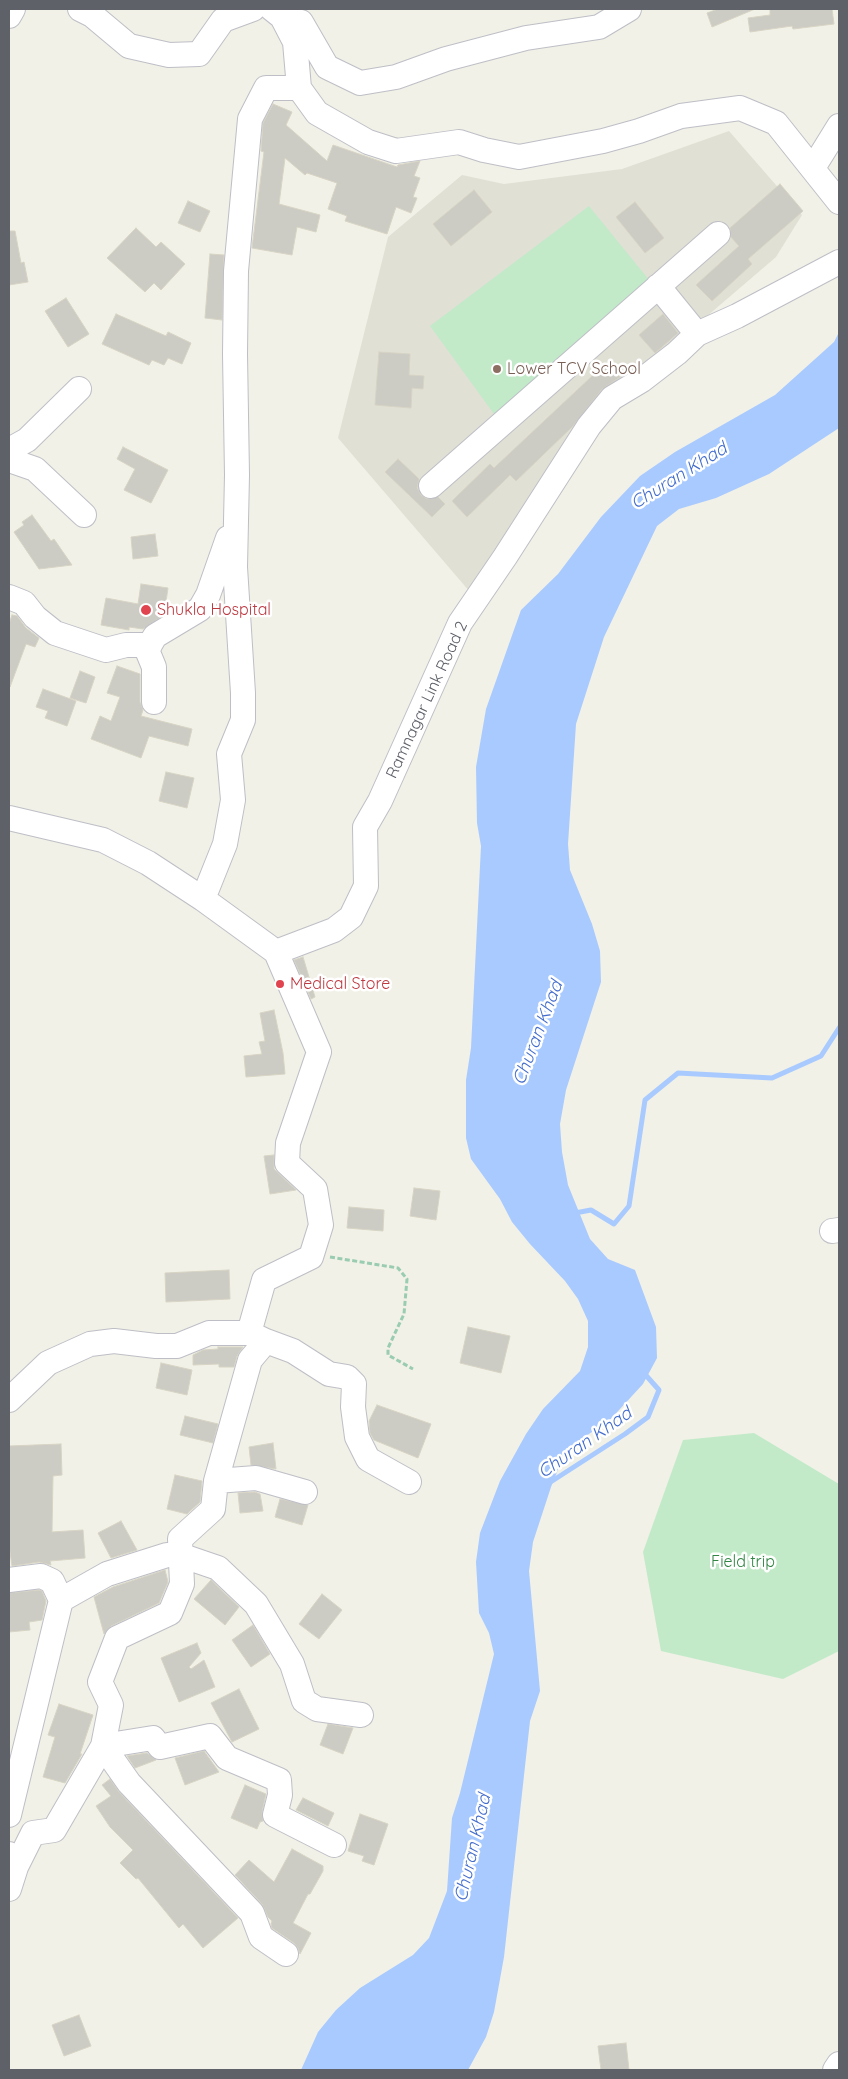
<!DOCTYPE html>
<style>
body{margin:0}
#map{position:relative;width:848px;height:2079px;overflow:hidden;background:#f1f1e7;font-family:Quicksand,sans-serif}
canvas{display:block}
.frame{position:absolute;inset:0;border:10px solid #5e6168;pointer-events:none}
</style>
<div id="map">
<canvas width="848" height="2079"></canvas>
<div class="frame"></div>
</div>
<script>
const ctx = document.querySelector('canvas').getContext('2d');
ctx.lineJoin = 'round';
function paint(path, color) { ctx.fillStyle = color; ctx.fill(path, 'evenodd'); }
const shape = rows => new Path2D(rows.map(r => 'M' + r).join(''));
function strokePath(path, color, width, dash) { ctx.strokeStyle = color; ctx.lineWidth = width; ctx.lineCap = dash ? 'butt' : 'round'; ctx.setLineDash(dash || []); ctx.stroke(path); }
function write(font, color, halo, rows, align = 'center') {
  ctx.font = font + ' Quicksand,sans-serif'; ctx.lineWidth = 5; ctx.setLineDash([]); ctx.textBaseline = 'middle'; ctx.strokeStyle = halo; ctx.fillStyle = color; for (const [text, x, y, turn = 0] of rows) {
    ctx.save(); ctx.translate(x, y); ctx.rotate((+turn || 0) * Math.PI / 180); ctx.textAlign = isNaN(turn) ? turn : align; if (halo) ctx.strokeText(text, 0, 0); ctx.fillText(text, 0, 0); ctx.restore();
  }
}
paint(shape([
 [729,131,802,215,776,257,657,359,470,592,338,438,388,237,462,175,504,184,622,169]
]), '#e1e0d5');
paint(shape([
 [589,206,654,286,494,414,430,326],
 [754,1433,839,1484,839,1651,783,1679,661,1651,643,1552,683,1440]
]), '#c2eac9');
paint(shape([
 [839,332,839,428,769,474,716,498,679,509,657,526,604,637,576,724,568,844,570,870,592,924,600,951,601,982,566,1090,560,1124,562,1152,568,1185,590,1239,608,1259,635,1270,656,1327,657,1358,643,1384,608,1422,584,1437,564,1455,551,1487,533,1542,529,1571,540,1691,530,1721,504,1957,494,2012,486,2037,468,2070,301,2070,318,2032,336,2010,360,1988,413,1955,429,1938,447,1891,452,1818,460,1793,494,1654,489,1633,479,1613,476,1562,480,1533,500,1481,526,1434,543,1409,580,1371,588,1347,588,1321,578,1299,565,1281,530,1244,512,1222,500,1199,471,1159,466,1138,466,1080,471,1048,481,846,477,823,476,767,486,709,521,610,558,574,601,517,640,476,675,452,775,395,834,342]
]), '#a9caff');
strokePath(shape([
 [575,1213,591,1210,614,1224,629,1206,645,1100,678,1073,772,1078,821,1056,839,1028],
 [549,1483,625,1434,648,1417,659,1390,643,1372]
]), '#a9caff', 5);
const building = shape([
 [718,9,755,9,712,27,707,13,718,9],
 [770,9,832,9,834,24,793,29,792,26,750,32,748,18,770,15,770,9],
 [273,104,292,112,286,125,327,161,333,145,397,167,398,165,420,161,414,176,420,178,413,197,417,198,411,213,396,207,387,234,345,221,347,216,328,209,337,183,307,173,305,175,285,158,279,204,320,215,316,232,297,227,292,255,252,248,264,152,261,151,263,123,273,104],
 [780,184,803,211,748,259,752,264,712,301,696,285,739,246,731,237,730,228,780,184],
 [474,190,492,212,451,246,433,224,474,190],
 [188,201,210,211,200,232,178,223,188,201],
 [635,202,664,238,645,253,616,217,635,202],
 [136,228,156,247,161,242,185,264,161,290,154,283,145,292,107,258,136,228],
 [9,231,15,231,21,263,24,262,28,282,9,285,9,231],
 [210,254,224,255,222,320,205,318,210,254],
 [66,298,89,334,68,347,45,311,66,298],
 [116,314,166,336,168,332,191,343,182,364,168,358,164,365,152,360,149,365,102,344,116,314],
 [663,314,678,333,655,353,639,335,663,314],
 [379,352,410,354,409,375,424,376,423,389,412,388,411,408,375,405,379,352],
 [606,363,620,377,602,389,573,426,516,481,510,475,467,517,452,501,490,464,494,468,606,363],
 [123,447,168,470,151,503,124,490,135,469,117,459,123,447],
 [398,459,419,479,417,488,421,495,427,499,438,497,445,504,432,517,385,472,398,459],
 [32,515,51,541,54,539,72,565,39,569,14,532,24,525,22,522,32,515],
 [155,534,158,556,133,559,131,537,155,534],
 [141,584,168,588,164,615,143,629,129,627,129,630,101,625,106,598,138,604,141,584],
 [12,615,17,616,26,628,39,638,35,647,26,644,10,687,9,624,12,615],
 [117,666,140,674,140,702,143,710,141,716,192,729,188,746,149,736,141,758,91,739,100,716,111,721,120,697,107,693,117,666],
 [80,671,95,677,86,703,70,698,80,671],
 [43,689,76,701,67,726,45,718,48,711,36,707,43,689],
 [166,772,194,778,187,808,159,801,166,772],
 [303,957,315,997,311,999,294,960,303,957],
 [274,1010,283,1053,285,1074,246,1077,244,1056,262,1054,259,1042,265,1041,260,1013,274,1010],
 [274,1155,274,1169,296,1190,270,1194,264,1156,274,1155],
 [414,1188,440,1191,436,1220,410,1216,414,1188],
 [349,1207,384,1210,383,1231,347,1228,349,1207],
 [229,1270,230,1299,166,1302,165,1273,229,1270],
 [468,1327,510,1336,501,1373,460,1363,468,1327],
 [218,1347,243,1347,237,1356,234,1367,219,1367,219,1364,193,1365,193,1355,203,1350,218,1349,218,1347],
 [161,1363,192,1370,187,1395,156,1388,161,1363],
 [377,1405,431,1424,418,1458,374,1440,370,1433,369,1421,377,1405],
 [185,1416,218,1424,213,1443,180,1435,185,1416],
 [273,1443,276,1469,251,1465,249,1447,273,1443],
 [61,1444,62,1475,53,1476,52,1532,83,1530,85,1558,50,1561,51,1565,39,1562,12,1566,9,1545,9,1446,61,1444],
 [175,1475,202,1481,200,1502,187,1514,167,1509,175,1475],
 [255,1492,260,1494,263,1511,240,1513,238,1493,255,1492],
 [280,1499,308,1505,302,1525,275,1517,280,1499],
 [121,1521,137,1550,111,1558,98,1533,121,1521],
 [165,1570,168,1582,159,1603,111,1626,104,1634,94,1597,113,1587,165,1570],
 [211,1580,239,1607,225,1625,194,1599,211,1580],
 [39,1590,42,1591,46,1601,42,1620,29,1622,30,1630,9,1632,9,1593,39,1590],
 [322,1594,342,1610,319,1639,299,1624,322,1594],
 [253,1625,270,1654,251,1667,232,1640,253,1625],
 [197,1643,201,1653,189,1667,191,1669,204,1660,215,1687,179,1702,161,1658,197,1643],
 [239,1689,259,1729,232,1742,211,1703,239,1689],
 [59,1704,93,1715,80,1754,82,1754,65,1783,43,1777,55,1737,48,1735,59,1704],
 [328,1724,353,1728,343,1754,320,1745,328,1724],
 [204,1751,219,1772,185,1785,175,1758,204,1751],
 [147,1753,156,1760,135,1768,127,1756,147,1753],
 [110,1779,119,1792,238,1918,203,1948,183,1924,179,1928,138,1878,136,1879,120,1863,133,1850,110,1827,96,1806,111,1796,102,1785,110,1779],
 [245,1785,266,1794,262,1812,263,1821,260,1822,257,1829,231,1818,245,1785],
 [303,1798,334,1813,328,1826,296,1810,303,1798],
 [360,1814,388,1824,374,1865,362,1861,364,1856,348,1851,360,1814],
 [292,1849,323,1866,323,1871,310,1894,308,1894,293,1923,311,1933,300,1954,298,1948,294,1943,272,1928,271,1924,272,1921,268,1917,262,1904,235,1875,249,1860,274,1882,292,1849],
 [79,2015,91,2046,64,2056,52,2025,79,2015],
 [626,2043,629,2070,601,2070,598,2046,626,2043]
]);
paint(building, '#cccbc4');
strokePath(building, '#d7d4c4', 1);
const minor = shape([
 [80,9,92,15,129,46,169,55,199,54,223,20,253,9],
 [272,9,282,17,295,42,299,88,317,113,368,142,396,151,459,142,484,150,519,157,603,141,639,131,681,116,740,108,776,123,839,202],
 [9,16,13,9],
 [291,20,301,22,327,67,360,83,396,77,446,59,526,38,599,27,629,9],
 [813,168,839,126],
 [658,286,697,334],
 [9,450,27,440,79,389],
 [9,460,35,469,84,515],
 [431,486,718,234],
 [9,597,24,603,35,617,55,633,106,650,126,645,150,645],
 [154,702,154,667,147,650,155,636,200,609,208,595,228,538],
 [9,818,103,840,148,863,203,899,276,952,334,930,351,917,366,886,365,827,380,801,460,623,505,557,589,426,612,398,642,380,677,353,697,334,737,316,839,262],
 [203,899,225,844,233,800,229,754,243,720,243,693,235,567,237,475,235,354,236,271,250,119,266,88,299,88],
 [832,1231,839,1230],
 [266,1341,293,1351,329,1374,347,1377,354,1384,353,1407,357,1437,368,1459,409,1482],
 [9,1400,48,1363,90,1344,114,1341,156,1346,177,1346,209,1333,249,1333],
 [216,1481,256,1478,305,1492],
 [9,1580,41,1576,52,1581,61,1600],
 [9,1815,61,1600,107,1574,167,1555,180,1555,218,1568,256,1604,292,1664,304,1701,317,1709,361,1715],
 [9,1854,16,1867,9,1889],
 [16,1867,33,1833,54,1830,103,1746,111,1705,100,1682,117,1638,170,1613,182,1584,180,1539,213,1509,216,1481,250,1360,266,1341,249,1333,264,1280,311,1257,321,1225,315,1189,287,1163,288,1143,319,1052,276,952],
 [286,1954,261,1937,252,1913,129,1783,103,1746,153,1738,160,1747,210,1736,227,1758,279,1780,280,1795,275,1815,334,1845],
 [835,2070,839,2064]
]);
strokePath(minor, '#bebfc6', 26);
strokePath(shape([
 [330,1257,398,1268,407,1279,404,1314,388,1348,388,1355,413,1369]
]), '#9accb1', 3, [5, 2.5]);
strokePath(minor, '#fff', 24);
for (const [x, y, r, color] of [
 [497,369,5,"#8d6e63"],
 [146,610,6,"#e0444e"],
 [280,984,5,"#e0444e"]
]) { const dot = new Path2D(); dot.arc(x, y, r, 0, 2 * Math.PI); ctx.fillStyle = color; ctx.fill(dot); strokePath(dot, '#fff', 2); }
write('16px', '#785e54', '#fff', [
 ["Lower TCV School",507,369]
], 'left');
write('16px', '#be3a42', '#fff', [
 ["Shukla Hospital",157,610],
 ["Medical Store",290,984]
], 'left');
write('16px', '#5e6168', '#fff', [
 ["Ramnagar Link Road 2",427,700,-65]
]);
write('16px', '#308543', '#fff', [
 ["Field trip",743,1562]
]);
write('italic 18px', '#426ccc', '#fff', [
 ["Churan Khad",679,476,-32],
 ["Churan Khad",538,1033,-69],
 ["Churan Khad",585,1443,-35],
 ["Churan Khad",473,1848,-77]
]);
</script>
